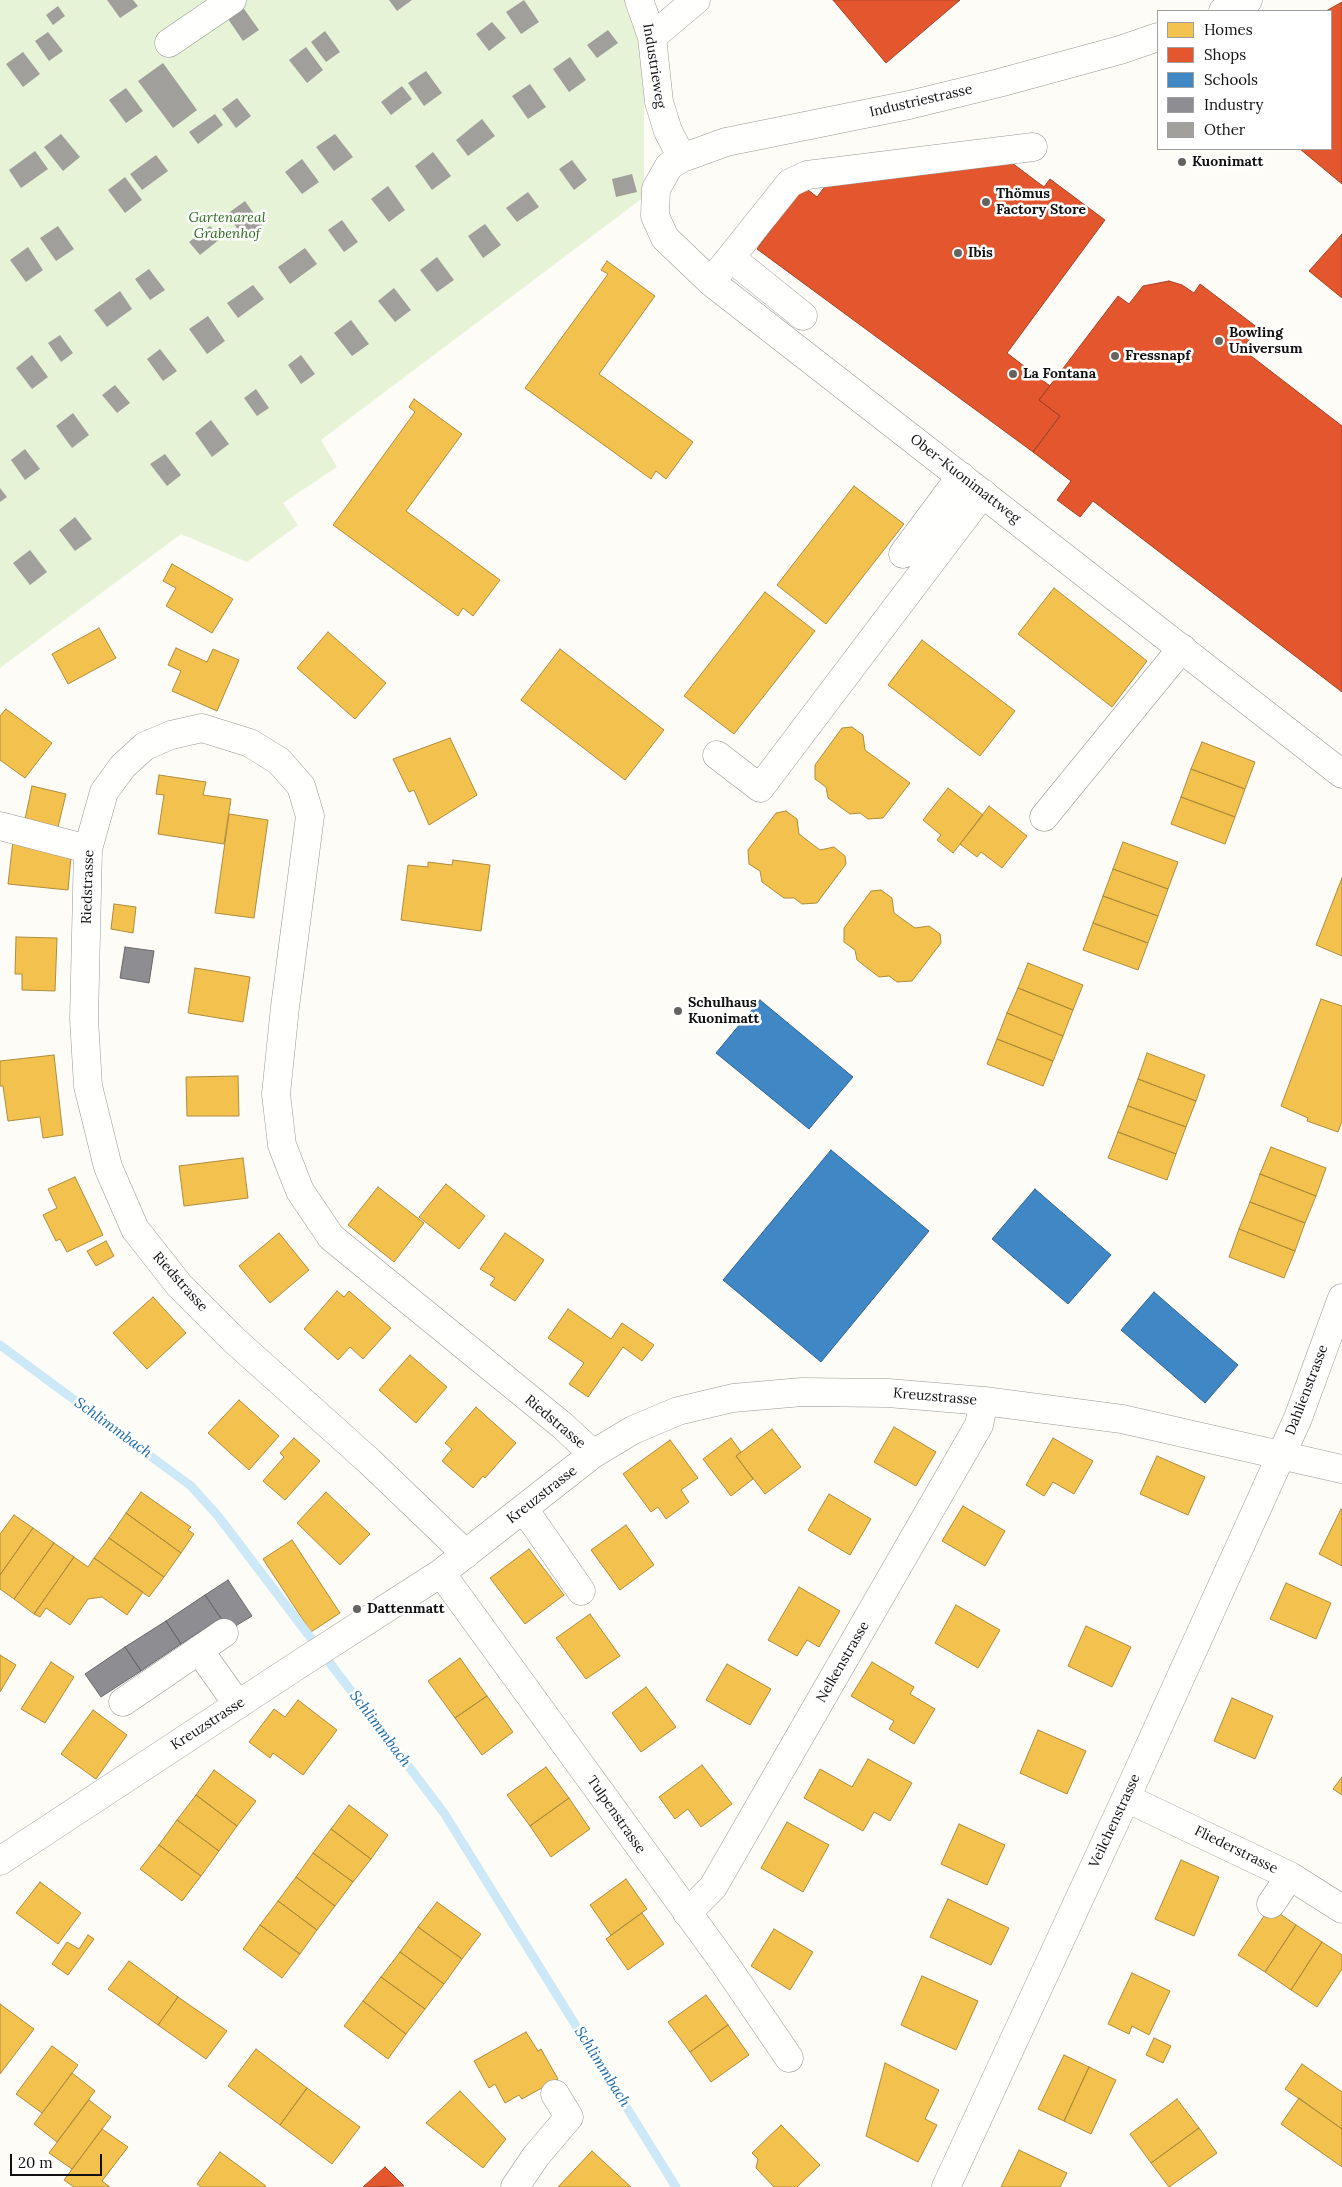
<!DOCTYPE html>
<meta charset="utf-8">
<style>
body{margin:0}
#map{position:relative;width:1342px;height:2187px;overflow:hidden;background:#fdfcf7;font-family:Lora,serif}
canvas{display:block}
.legend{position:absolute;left:1157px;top:10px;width:175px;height:140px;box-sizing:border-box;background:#fff;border:1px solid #a0a0a0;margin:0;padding:6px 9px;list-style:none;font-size:15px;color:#111}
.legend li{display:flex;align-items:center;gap:10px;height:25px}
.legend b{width:25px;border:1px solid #a0a0a0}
.scale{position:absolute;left:10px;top:2154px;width:92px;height:22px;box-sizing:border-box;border:2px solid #111;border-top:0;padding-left:6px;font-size:15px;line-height:18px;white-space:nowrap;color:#111;-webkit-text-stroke:4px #fff;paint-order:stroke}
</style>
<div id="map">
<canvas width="1342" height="2187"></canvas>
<ul class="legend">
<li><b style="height:14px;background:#f2c14e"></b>Homes</li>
<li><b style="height:14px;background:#e4572e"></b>Shops</li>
<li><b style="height:14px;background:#3f88c5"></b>Schools</li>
<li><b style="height:14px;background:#8d8d92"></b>Industry</li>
<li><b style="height:14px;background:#a19f9c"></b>Other</li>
</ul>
<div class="scale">20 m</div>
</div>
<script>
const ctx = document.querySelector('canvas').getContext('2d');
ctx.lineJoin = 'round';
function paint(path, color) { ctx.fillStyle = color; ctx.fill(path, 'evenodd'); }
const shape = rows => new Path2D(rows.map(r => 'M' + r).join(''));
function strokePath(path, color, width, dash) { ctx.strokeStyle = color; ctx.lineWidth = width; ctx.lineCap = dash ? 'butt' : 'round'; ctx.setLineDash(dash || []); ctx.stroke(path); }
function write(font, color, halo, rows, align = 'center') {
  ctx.font = font + ' Lora,serif'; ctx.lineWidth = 5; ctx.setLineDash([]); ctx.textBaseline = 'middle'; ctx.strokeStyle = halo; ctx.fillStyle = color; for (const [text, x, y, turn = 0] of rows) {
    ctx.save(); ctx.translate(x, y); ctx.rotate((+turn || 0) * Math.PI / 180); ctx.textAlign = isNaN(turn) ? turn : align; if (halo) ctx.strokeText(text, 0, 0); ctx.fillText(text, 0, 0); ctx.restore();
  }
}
paint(shape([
 [0,0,627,0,639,32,644,99,644,197,321,440,337,467,283,503,298,525,247,562,181,534,0,668]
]), '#e7f3d7');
const homes = shape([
 [607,261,655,296,599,374,693,442,666,479,656,471,651,479,525,388,608,274,601,270,607,261],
 [414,399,462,434,406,511,500,580,473,616,463,608,458,616,333,525,415,412,409,407,414,399],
 [854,486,904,524,826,624,777,585,854,486],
 [172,564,233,599,212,633,166,606,176,588,163,581,172,564],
 [1054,588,1147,661,1112,707,1018,634,1054,588],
 [765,592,815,631,734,734,684,696,765,592],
 [99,628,116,658,68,684,52,654,99,628],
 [328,632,386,683,355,719,297,668,328,632],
 [922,640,1015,711,980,756,888,685,922,640],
 [176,648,207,662,213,649,239,660,217,711,172,691,181,671,168,665,176,648],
 [560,649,664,730,625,780,521,700,560,649],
 [6,709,52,743,25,778,0,760,0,716,6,709],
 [852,727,863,735,865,750,910,783,883,818,868,819,860,813,850,814,828,798,826,787,815,779,815,765,842,728,852,727],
 [450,738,477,795,429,825,414,790,409,792,393,759,450,738],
 [1202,742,1255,762,1245,789,1191,769,1202,742],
 [1191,769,1245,789,1235,817,1181,797,1191,769],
 [159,775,206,782,203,795,231,799,224,844,158,834,164,795,156,794,159,775],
 [32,786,66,794,58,827,25,819,32,786],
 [948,788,983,815,953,853,937,840,941,835,923,820,948,788],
 [1181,797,1235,817,1225,844,1171,824,1181,797],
 [989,806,1027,836,1002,868,981,852,977,857,960,844,989,806],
 [786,811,797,819,799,834,820,850,834,847,845,856,846,864,817,903,802,904,794,898,784,898,762,882,760,871,749,864,748,850,776,813,786,811],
 [229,814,268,820,254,918,215,913,229,814],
 [13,841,72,846,68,890,8,884,13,841],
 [1123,842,1178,862,1168,889,1113,869,1123,842],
 [453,860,490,865,481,931,401,920,408,865,428,867,428,862,452,865,453,860],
 [1113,869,1168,889,1158,916,1103,896,1113,869],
 [1342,878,1342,956,1316,945,1342,878],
 [881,890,892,898,894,913,915,928,929,926,940,934,941,943,912,981,897,982,889,976,879,977,857,960,855,950,844,942,844,928,871,891,881,890],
 [1103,896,1158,916,1148,943,1093,923,1103,896],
 [114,904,136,907,133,933,111,929,114,904],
 [1093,923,1148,943,1138,970,1083,950,1093,923],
 [16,937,57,938,55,991,22,990,22,974,15,974,16,937],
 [1028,963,1083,985,1073,1010,1018,988,1028,963],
 [195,968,250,977,243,1022,188,1013,195,968],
 [1018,988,1073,1010,1063,1036,1007,1013,1018,988],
 [1321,999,1342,1006,1342,1121,1338,1132,1307,1121,1308,1118,1281,1106,1321,999],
 [1007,1013,1063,1036,1053,1061,997,1039,1007,1013],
 [997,1039,1053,1061,1043,1086,987,1064,997,1039],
 [1147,1053,1205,1075,1196,1101,1138,1079,1147,1053],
 [54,1055,63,1135,43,1138,40,1117,8,1121,3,1086,0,1086,0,1061,54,1055],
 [238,1076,239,1116,187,1116,186,1077,238,1076],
 [1138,1079,1196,1101,1186,1127,1128,1106,1138,1079],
 [1128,1106,1186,1127,1176,1154,1118,1132,1128,1106],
 [1118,1132,1176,1154,1167,1180,1108,1158,1118,1132],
 [1271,1147,1326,1168,1316,1196,1260,1174,1271,1147],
 [243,1158,248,1198,184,1206,179,1166,243,1158],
 [1260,1174,1316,1196,1305,1223,1250,1202,1260,1174],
 [75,1177,103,1235,67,1252,60,1239,56,1241,43,1215,57,1208,48,1189,75,1177],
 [446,1184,485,1216,459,1249,419,1217,446,1184],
 [378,1187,424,1223,394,1262,348,1225,378,1187],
 [1250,1202,1305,1223,1295,1251,1239,1229,1250,1202],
 [1239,1229,1295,1251,1284,1278,1229,1257,1239,1229],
 [279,1233,309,1270,270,1303,239,1266,279,1233],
 [505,1233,544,1260,515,1301,490,1285,495,1278,480,1269,505,1233],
 [106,1241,114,1256,96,1266,87,1251,106,1241],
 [337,1291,344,1297,349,1291,391,1328,363,1359,350,1347,338,1360,304,1329,337,1291],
 [153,1297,186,1333,147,1369,113,1333,153,1297],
 [568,1309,611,1339,622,1323,654,1345,642,1361,623,1347,588,1397,569,1384,584,1363,548,1338,568,1309],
 [410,1355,447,1387,416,1423,379,1390,410,1355],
 [239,1400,279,1436,249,1470,208,1433,239,1400],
 [476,1407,516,1443,485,1478,483,1476,473,1488,442,1461,452,1449,445,1443,476,1407],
 [894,1427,936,1452,916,1486,874,1462,894,1427],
 [772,1429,801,1467,765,1494,736,1456,772,1429],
 [294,1438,320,1461,285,1500,263,1481,284,1457,280,1453,294,1438],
 [731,1438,741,1452,736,1456,753,1479,731,1496,703,1459,731,1438],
 [1053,1438,1093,1461,1074,1494,1053,1482,1044,1496,1026,1485,1053,1438],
 [670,1440,698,1478,681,1490,689,1502,666,1519,658,1507,651,1512,623,1474,670,1440],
 [1157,1456,1205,1477,1188,1515,1140,1494,1157,1456],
 [141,1492,191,1527,188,1530,194,1534,181,1553,126,1513,141,1492],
 [326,1492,370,1534,340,1565,297,1523,326,1492],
 [829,1494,871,1519,850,1555,808,1530,829,1494],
 [963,1506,1005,1531,985,1566,942,1541,963,1506],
 [1341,1509,1342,1510,1342,1566,1319,1554,1341,1509],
 [126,1513,181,1553,164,1577,109,1538,126,1513],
 [14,1515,33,1528,0,1575,0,1534,14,1515],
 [626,1525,654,1565,620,1590,591,1550,626,1525],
 [33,1528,54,1543,14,1599,0,1589,0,1575,33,1528],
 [109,1538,164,1577,149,1597,94,1558,109,1538],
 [292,1540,340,1613,311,1632,263,1559,292,1540],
 [54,1543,74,1557,34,1614,14,1599,54,1543],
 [529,1549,564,1595,525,1624,490,1578,529,1549],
 [74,1557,88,1567,94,1558,143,1592,127,1615,102,1597,88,1599,70,1625,46,1608,40,1617,34,1614,74,1557],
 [1286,1583,1331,1603,1316,1639,1270,1619,1286,1583],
 [799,1587,840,1611,819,1647,807,1640,797,1656,768,1640,799,1587],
 [956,1605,1000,1630,978,1668,935,1643,956,1605],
 [590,1614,620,1656,586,1679,556,1638,590,1614],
 [1086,1626,1131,1647,1112,1687,1068,1666,1086,1626],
 [0,1655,16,1665,0,1692,0,1655],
 [460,1658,487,1696,455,1718,428,1681,460,1658],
 [51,1662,74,1677,45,1723,21,1709,51,1662],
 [872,1662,914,1687,910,1694,935,1709,914,1744,889,1729,894,1721,851,1696,872,1662],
 [727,1664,771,1689,750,1725,706,1700,727,1664],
 [646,1687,676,1727,641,1752,612,1713,646,1687],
 [487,1696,513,1732,482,1755,455,1718,487,1696],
 [1232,1698,1273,1716,1255,1759,1214,1741,1232,1698],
 [298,1700,337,1730,303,1775,273,1753,270,1758,249,1742,274,1709,285,1717,298,1700],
 [93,1710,127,1735,96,1779,61,1754,93,1710],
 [1038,1730,1086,1751,1067,1794,1020,1773,1038,1730],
 [868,1759,912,1783,890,1821,874,1812,863,1831,804,1798,820,1769,852,1787,868,1759],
 [702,1765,732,1804,701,1827,688,1809,675,1819,659,1797,702,1765],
 [546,1767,569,1798,530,1826,507,1795,546,1767],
 [214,1770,256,1801,237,1826,196,1795,214,1770],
 [1342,1777,1342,1795,1333,1789,1342,1777],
 [196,1795,237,1826,219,1851,177,1820,196,1795],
 [569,1798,590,1829,551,1857,530,1826,569,1798],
 [349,1805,388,1835,371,1859,331,1829,349,1805],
 [177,1820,219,1851,201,1876,159,1845,177,1820],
 [787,1822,829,1845,803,1892,761,1868,787,1822],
 [959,1824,1005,1845,987,1885,941,1864,959,1824],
 [331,1829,371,1859,353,1882,313,1853,331,1829],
 [159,1845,201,1876,182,1901,140,1869,159,1845],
 [313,1853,353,1882,335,1906,296,1877,313,1853],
 [1181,1860,1219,1877,1194,1936,1155,1919,1181,1860],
 [296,1877,335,1906,317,1930,278,1901,296,1877],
 [626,1879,647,1909,611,1935,590,1905,626,1879],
 [40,1882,81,1913,58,1944,16,1913,40,1882],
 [948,1899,1009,1928,991,1965,930,1937,948,1899],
 [278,1901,317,1930,300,1954,260,1925,278,1901],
 [437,1902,481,1934,462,1959,418,1927,437,1902],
 [1270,1907,1296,1925,1265,1972,1238,1955,1270,1907],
 [642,1913,664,1944,628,1970,606,1939,642,1913],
 [260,1925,300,1954,282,1978,243,1949,260,1925],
 [1296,1925,1322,1942,1291,1990,1265,1972,1296,1925],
 [418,1927,462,1959,444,1984,400,1952,418,1927],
 [774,1929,813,1952,790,1990,751,1966,774,1929],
 [88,1935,94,1939,68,1975,52,1964,67,1942,79,1949,88,1935],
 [1322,1942,1342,1955,1342,1969,1317,2007,1291,1990,1322,1942],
 [400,1952,444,1984,425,2009,381,1977,400,1952],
 [129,1961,178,1997,158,2025,108,1989,129,1961],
 [1132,1973,1170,1991,1149,2035,1132,2026,1129,2034,1108,2024,1132,1973],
 [922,1976,978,2001,956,2050,901,2025,922,1976],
 [381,1977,425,2009,406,2034,363,2001,381,1977],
 [706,1995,728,2025,690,2052,668,2022,706,1995],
 [178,1997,227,2031,206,2059,158,2025,178,1997],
 [363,2001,406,2034,388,2059,344,2026,363,2001],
 [0,2004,34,2029,0,2074,0,2004],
 [728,2025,749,2055,711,2082,690,2052,728,2025],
 [526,2032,538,2051,541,2049,558,2079,522,2099,519,2095,505,2103,495,2084,489,2088,474,2061,526,2032],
 [1154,2038,1171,2046,1163,2063,1146,2055,1154,2038],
 [52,2046,78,2065,42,2113,16,2094,52,2046],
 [256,2049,307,2088,280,2125,228,2086,256,2049],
 [1064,2055,1089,2067,1064,2121,1038,2109,1064,2055],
 [885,2063,939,2090,925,2119,937,2125,918,2162,866,2136,885,2063],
 [1302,2064,1342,2092,1342,2129,1285,2089,1302,2064],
 [1089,2067,1116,2080,1091,2134,1064,2121,1089,2067],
 [72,2073,95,2091,57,2142,34,2124,72,2073],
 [307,2088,360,2127,332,2164,280,2125,307,2088],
 [460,2091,506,2139,483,2168,426,2123,460,2091],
 [1299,2098,1342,2129,1342,2167,1281,2124,1299,2098],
 [1177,2099,1199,2128,1151,2163,1130,2134,1177,2099],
 [89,2100,111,2117,72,2169,49,2153,89,2100],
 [781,2125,820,2165,797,2187,774,2187,756,2168,758,2159,752,2153,781,2125],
 [1199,2128,1217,2153,1169,2187,1151,2163,1199,2128],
 [102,2129,128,2147,102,2181,110,2187,74,2187,64,2180,102,2129],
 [1019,2150,1067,2173,1060,2187,1001,2187,1019,2150],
 [592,2151,631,2187,558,2187,592,2151],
 [220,2152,266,2186,265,2187,201,2187,197,2184,220,2152]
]);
paint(homes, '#f2c14e');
strokePath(homes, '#ae8c3c', 1);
const shops = shape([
 [833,0,960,0,886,63,833,0],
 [1342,2,1342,184,1300,149,1331,149,1331,11,1326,11,1342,2],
 [1008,160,1044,187,1050,179,1105,220,1007,353,1050,386,1039,400,1060,416,1033,452,757,249,803,186,817,197,829,181,1008,160],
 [1342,234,1342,298,1309,271,1342,234],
 [1169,281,1182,285,1194,293,1200,284,1258,328,1242,349,1342,426,1342,692,1093,501,1080,517,1057,500,1071,481,1033,452,1060,416,1039,400,1118,296,1129,304,1143,286,1169,281],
 [385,2167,404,2186,363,2187,385,2167]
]);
paint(shops, '#e4572e');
strokePath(shops, '#a54225', 1);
const schools = shape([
 [760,1000,853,1077,809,1129,716,1053,760,1000],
 [831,1150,929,1231,821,1362,723,1280,831,1150],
 [1035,1189,1111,1255,1068,1304,992,1239,1035,1189],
 [1154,1292,1238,1365,1205,1403,1121,1330,1154,1292]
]);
paint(schools, '#3f88c5');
strokePath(schools, '#31648f', 1);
const industry = shape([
 [125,947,154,951,149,983,120,978,125,947],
 [228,1580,252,1616,229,1630,205,1595,228,1580],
 [205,1595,221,1618,181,1644,166,1621,205,1595],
 [166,1621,181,1644,141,1671,125,1647,166,1621],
 [125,1647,141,1671,101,1697,85,1674,125,1647]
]);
paint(industry, '#8d8d92');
strokePath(industry, '#68686b', 1);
strokePath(shape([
 [0,1345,191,1486,218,1516,444,1813,676,2187]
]), '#cde8f7', 9);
paint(shape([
 [107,0,133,0,138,6,120,18],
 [389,0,412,0,397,11],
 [524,0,539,22,521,34,506,12],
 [58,6,65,16,53,25,46,15],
 [242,6,259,30,243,41,226,16],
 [492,22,506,38,489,51,476,34],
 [608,30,618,43,597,58,587,45],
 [325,31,340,52,326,62,311,42],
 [48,32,63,51,49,61,35,41],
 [306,47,323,70,307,83,289,60],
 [23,52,40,74,23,87,6,64],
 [570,57,586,80,569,92,553,69],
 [163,63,197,110,173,128,138,81],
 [426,71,442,93,424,106,408,83],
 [530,84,546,107,528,119,512,96],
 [402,86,412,99,391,115,381,102],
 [126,88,143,111,126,123,109,100],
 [237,98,251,116,236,128,222,109],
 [215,114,223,125,198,144,189,132],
 [482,119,495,136,468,156,456,140],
 [61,134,80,157,63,171,44,147],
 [335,134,353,157,334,171,316,147],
 [35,151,48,169,21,188,9,170],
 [433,152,451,176,432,190,415,166],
 [156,155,168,171,142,190,130,174],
 [302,159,319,182,302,194,285,172],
 [572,160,587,180,574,190,559,169],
 [632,174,637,192,616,197,612,179],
 [125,177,142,200,125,213,108,190],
 [388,186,405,210,389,222,371,199],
 [528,192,539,207,517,222,506,208],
 [245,201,262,225,244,238,227,214],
 [342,220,358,242,344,252,328,230],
 [485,224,501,245,483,258,468,236],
 [58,226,74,249,56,261,40,238],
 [210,226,220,239,200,255,189,242],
 [28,247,43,270,26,282,10,260],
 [305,248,317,264,290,284,278,267],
 [437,257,454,280,437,292,420,270],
 [149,269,165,290,150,300,135,279],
 [253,285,264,299,238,318,227,303],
 [394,288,411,310,395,322,378,301],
 [120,291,132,309,107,327,94,310],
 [208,316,225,341,207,354,189,329],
 [351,320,369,344,352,356,334,333],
 [60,335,73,353,61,362,48,343],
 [160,349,177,371,163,381,147,359],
 [32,355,48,377,32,389,16,368],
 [301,355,315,374,301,384,288,365],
 [115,385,130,403,117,413,102,395],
 [256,389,269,408,257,416,244,398],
 [73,413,89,435,72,448,56,426],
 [211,420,229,444,212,457,195,433],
 [25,449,40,469,25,480,11,460],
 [165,454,181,475,167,486,150,464],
 [0,488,7,497,0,502],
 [75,517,92,539,75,551,59,530],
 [30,550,47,572,30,585,13,563]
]), '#a19f9c');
const minor = shape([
 [639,0,652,37,659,102,668,131,682,158],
 [1223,11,1248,0],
 [652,37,696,0],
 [1158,37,1120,50,999,83,909,105,726,142,682,158,669,166,656,189,655,216,665,238,711,282,1342,774],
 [169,43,232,0],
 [731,258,803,316],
 [711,282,790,183,807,175,1033,147],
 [903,554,961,476],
 [717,755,760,788,983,493],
 [1044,817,1182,648],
 [0,826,88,849],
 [524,1509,581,1591],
 [466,1554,369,1461,234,1340,179,1285,135,1229,108,1167,88,1086,84,1019,88,849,104,792,123,766,145,746,171,735,202,728,250,743,279,761,301,786,310,816,285,1007,276,1094,282,1145,300,1191,331,1237,563,1426,593,1454],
 [441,1573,725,1964,789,2058],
 [199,1650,238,1705],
 [123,1702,224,1633],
 [1126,1798,1290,1876,1342,1909],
 [0,1861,298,1665,441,1573,593,1454,633,1430,678,1411,733,1398,802,1392,888,1393,984,1401,1122,1419,1342,1469],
 [1271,1904,1290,1876],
 [687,1913,713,1887,979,1425,984,1401],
 [515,2187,536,2156,569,2117,555,2094],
 [946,2187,1126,1798,1298,1418,1342,1298]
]);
strokePath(minor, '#979795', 29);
strokePath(minor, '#fffffe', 28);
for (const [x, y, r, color] of [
 [1182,162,5,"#646362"],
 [986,202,5,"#646362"],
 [958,253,5,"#646362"],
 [1219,341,5,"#646362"],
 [1115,356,5,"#646362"],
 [1013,374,5,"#646362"],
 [678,1011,5,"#646362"],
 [357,1609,5,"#646362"]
]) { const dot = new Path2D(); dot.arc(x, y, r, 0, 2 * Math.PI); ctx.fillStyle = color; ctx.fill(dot); strokePath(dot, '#fff', 2); }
write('14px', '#111', '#fff', [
 ["Industrieweg",654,66,81],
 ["Industriestrasse",921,101,-13],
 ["Ober-Kuonimattweg",965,479,38],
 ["Riedstrasse",88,887,-88],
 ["Riedstrasse",180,1282,48],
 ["Dahlienstrasse",1307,1390,-69],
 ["Kreuzstrasse",935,1397,5],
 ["Riedstrasse",555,1422,40],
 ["Kreuzstrasse",542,1495,-38],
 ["Nelkenstrasse",843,1662,-60],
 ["Kreuzstrasse",208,1724,-33],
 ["Tulpenstrasse",616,1815,55],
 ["Veilchenstrasse",1115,1821,-65],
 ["Fliederstrasse",1236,1850,26]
]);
write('bold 14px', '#111', '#fff', [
 ["Kuonimatt",1192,162],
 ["Thömus",996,194],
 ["Factory Store",996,210],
 ["Ibis",968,253],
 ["Bowling",1229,333],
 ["Universum",1229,349],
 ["Fressnapf",1125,356],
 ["La Fontana",1023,374],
 ["Schulhaus",688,1003],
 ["Kuonimatt",688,1019],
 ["Dattenmatt",367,1609]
], 'left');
write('italic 14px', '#2f6b1f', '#fff', [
 ["Gartenareal",227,218],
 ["Grabenhof",227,234]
]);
write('italic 15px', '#1768a6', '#fff', [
 ["Schlimmbach",113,1428,36],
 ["Schlimmbach",380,1729,53],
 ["Schlimmbach",602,2067,58]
]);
</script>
